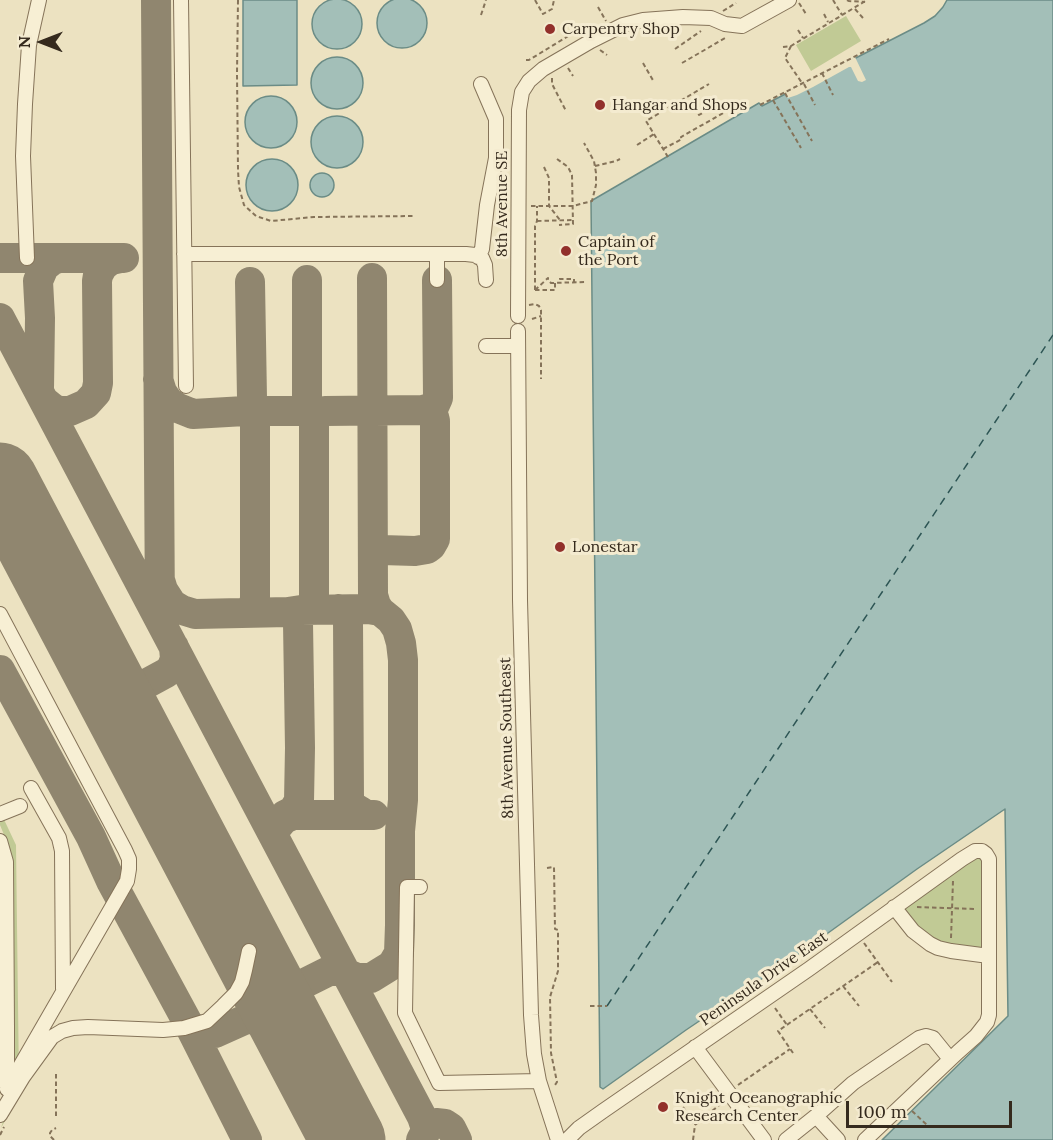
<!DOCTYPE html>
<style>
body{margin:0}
#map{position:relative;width:1053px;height:1140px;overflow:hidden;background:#ece2c1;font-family:Lora,serif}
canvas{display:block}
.north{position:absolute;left:12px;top:12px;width:60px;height:60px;-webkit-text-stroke:4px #f4ebd0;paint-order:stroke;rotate:270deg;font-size:16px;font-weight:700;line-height:24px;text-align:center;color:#352a1d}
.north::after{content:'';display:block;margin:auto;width:21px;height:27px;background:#352a1d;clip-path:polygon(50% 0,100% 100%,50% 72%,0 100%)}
.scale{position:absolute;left:846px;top:1101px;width:166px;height:27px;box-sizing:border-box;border:3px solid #352a1d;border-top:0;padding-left:8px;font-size:18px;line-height:21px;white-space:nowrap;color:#352a1d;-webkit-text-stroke:4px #f4ebd0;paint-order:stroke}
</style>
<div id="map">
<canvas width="1053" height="1140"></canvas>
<div class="north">N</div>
<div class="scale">100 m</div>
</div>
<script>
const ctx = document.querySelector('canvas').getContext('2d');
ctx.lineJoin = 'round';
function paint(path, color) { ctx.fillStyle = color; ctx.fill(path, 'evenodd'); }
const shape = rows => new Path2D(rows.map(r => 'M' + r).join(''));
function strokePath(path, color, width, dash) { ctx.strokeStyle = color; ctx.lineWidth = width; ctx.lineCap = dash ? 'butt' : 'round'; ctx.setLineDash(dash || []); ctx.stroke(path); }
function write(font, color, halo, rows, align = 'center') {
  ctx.font = font + ' Lora,serif'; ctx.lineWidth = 6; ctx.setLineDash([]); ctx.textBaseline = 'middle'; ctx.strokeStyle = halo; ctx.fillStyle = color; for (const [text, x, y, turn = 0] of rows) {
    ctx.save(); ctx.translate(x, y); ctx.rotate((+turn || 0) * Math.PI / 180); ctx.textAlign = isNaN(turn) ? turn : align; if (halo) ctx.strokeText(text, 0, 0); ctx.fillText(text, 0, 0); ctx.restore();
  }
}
paint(shape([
 [846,16,861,41,811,71,796,45],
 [0,811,16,845,19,1083,15,1103,1,1128,13,1089,14,1056,12,861,11,852,0,825],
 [980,856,982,861,982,946,981,948,966,951,925,938,904,912,904,907,974,857]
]), '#c1ca95');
const water = shape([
 '377 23a25 25 0 1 1 50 0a25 25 0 1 1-50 0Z',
 '312 24a25 25 0 1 1 50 0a25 25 0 1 1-50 0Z',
 [243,0,297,0,297,85,243,86,243,0],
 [947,0,1053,0,1053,1140,882,1140,1008,1016,1005,809,917,869,803,951,686,1030,603,1089,600,1087,591,201,759,103,762,106,924,23,935,16,943,7,947,0],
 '311 83a26 26 0 1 1 52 0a26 26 0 1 1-52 0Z',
 '245 122a26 26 0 1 1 52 0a26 26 0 1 1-52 0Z',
 '311 142a26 26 0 1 1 52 0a26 26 0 1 1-52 0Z',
 '246 185a26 26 0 1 1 52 0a26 26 0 1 1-52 0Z',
 '310 185a12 12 0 1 1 24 0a12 12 0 1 1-24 0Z'
]);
paint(water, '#a3bfb8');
strokePath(water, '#6b8c86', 1.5);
paint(shape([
 [855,57,866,80,862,82,858,81,851,67,849,67,813,87,797,95,788,98,785,93]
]), '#ece2c1');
strokePath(shape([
 [607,1006,1053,335]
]), '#2d5554', 1.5, [8, 6]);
strokePath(shape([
 [156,0,160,615],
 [0,258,124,258],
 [307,280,307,399,314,423,314,599,318,607,324,609],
 [250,282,252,398,255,424],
 [0,318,422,1117,425,1126,425,1133],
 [158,379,162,392,169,402,178,408,193,414,245,411,303,411,309,413,313,418],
 [39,389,40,318,38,281,44,267,53,260,59,258],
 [44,401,54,409,60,411,70,411,86,404,96,393,98,383,97,281,98,275,103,266,111,260,120,258],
 [314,423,314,419,318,413,325,411,423,410,434,407,438,398,437,280],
 [373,540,375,545,382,550,415,551,427,549,431,546,435,539,435,421,434,417,430,413,423,410],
 [159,577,163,590,172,604,182,610,195,614,288,612,301,610,368,609,380,611],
 [338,609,346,614,348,620,349,800,352,806,362,812,364,815],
 [244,613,251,609,255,601,255,424,257,417,260,413,266,411],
 [0,670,91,837,111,881,189,1025,247,1140],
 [100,670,114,688,122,692,131,692,126,697,124,702,125,718],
 [131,692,166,673,171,669,175,659,174,647],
 [285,815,293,811,299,801,300,748,298,623,295,617,288,612],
 [279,825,284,819,293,815,374,815],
 [260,973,264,986,262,996,254,1011,244,1020,253,1018,271,1017,277,1019,287,1025],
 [289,991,329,971,341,971,357,978,371,978,392,965,399,953,400,925,400,831,403,800,403,660,401,643,397,629,391,620,380,611,376,605,373,595,372,278],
 [189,1025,203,1033,215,1033,244,1020],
 [421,1140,428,1127,436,1123,445,1124,451,1128,457,1140]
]), '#90866f', 30);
strokePath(shape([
 [0,480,348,1140]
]), '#90866f', 75);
const minor = shape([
 [181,0,186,386],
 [184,254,466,254,475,255,482,258,485,265,486,280],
 [437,254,437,280],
 [478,257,482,249,487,205,496,158,496,119,481,84],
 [27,258,23,156,25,104,29,45,39,0],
 [518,316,519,110,522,92,529,81,543,69,591,41,623,25,643,20,683,17,711,18,725,24,742,26,789,0],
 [518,331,520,600,531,1015,534,1054,539,1081,558,1140],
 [486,346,518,346],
 [0,614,125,850,129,859,129,869,127,881,119,895,7,1089],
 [31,788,59,838,62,851,63,989],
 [0,814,20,806],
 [0,841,6,862,7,1029,7,1087],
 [420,887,407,887,405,1013,439,1083,539,1081],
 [894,907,913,931,930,944,938,948,951,951,989,956],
 [695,1047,764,1140],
 [0,1115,23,1077,52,1037,62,1031,73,1028,88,1027,163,1030,184,1028,207,1021,223,1006,236,993,242,982,245,970,249,951],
 [816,1116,853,1083,919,1038,926,1036,933,1038,950,1059],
 [567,1140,579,1128,603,1111,809,969,962,859,975,851,982,851,986,854,989,859,989,1015,987,1022,976,1036,958,1052,865,1140],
 [786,1140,816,1116,838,1140]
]);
strokePath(minor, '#857359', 16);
strokePath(shape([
 [238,0,237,73,238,170,239,187,244,205,256,216,271,221,314,217,414,216],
 [535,0,543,14,552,9,554,0],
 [833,0,842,15],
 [847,0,849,1,865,2],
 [799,3,806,14],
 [598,7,606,21],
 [855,9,863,18],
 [723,11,736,3],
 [824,14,828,22],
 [481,15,486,0],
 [798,30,803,38],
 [791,46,785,58,802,83],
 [783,47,791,46,867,0],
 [675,49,701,31],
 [600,50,607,55],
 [526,60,529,60,583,27],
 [643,63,654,82],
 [682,63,727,37],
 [568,68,573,76],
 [822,73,833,95],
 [552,78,552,84,566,111],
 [804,84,815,105],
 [785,93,812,141],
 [773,100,801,148],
 [760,105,889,39],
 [694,110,695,109,699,115,720,103],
 [637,145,654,134],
 [663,149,682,139,681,137,725,112],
 [668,157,646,121,709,84],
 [557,159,568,167,572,175,573,224,559,225],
 [595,166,616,161,620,159],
 [544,167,549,178,549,206,560,220],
 [531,206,573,206,592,201,596,185,596,173,594,161,584,143],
 [537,221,573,220],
 [560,278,560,279,574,279,574,282],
 [535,290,535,226,537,221,537,206],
 [535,290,548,278,548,280,551,283,586,282],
 [535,290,555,290,555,283],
 [529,305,535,304,539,306,541,310,541,379],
 [532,319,541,316],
 [547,868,554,867,555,929,558,930,558,971,550,997,551,1053,557,1082,555,1085],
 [917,907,977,909],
 [951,938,953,881],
 [864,943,892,982],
 [843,986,859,1006],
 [590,1006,607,1006],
 [775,1008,787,1025],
 [810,1009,825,1028],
 [793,1053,778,1031,878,962],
 [56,1074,56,1119],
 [738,1085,790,1049],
 [683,1107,695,1125],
 [912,1111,928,1126],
 [0,1135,4,1127],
 [54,1140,50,1136,50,1133,52,1130,56,1128],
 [693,1140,695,1125,723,1102]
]), '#857359', 2, [4.5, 3]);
strokePath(minor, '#f7efd4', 14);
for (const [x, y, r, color] of [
 [550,29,6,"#92302b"],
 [600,105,6,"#92302b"],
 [566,251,6,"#92302b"],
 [560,547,6,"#92302b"],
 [663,1107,6,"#92302b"]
]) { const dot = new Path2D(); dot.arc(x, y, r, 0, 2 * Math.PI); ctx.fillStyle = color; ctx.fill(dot); strokePath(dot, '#f4ebd0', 2); }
write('16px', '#352a1d', '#f4ebd0', [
 ["Carpentry Shop",562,29],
 ["Hangar and Shops",612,105],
 ["Captain of",578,242],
 ["the Port",578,260],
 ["Lonestar",572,547],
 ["Knight Oceanographic",675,1098],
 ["Research Center",675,1116]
], 'left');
write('16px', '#352a1d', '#f4ebd0', [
 ["8th Avenue SE",502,204,-90],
 ["8th Avenue Southeast",507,738,-91],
 ["Peninsula Drive East",764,979,-35]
]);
</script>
